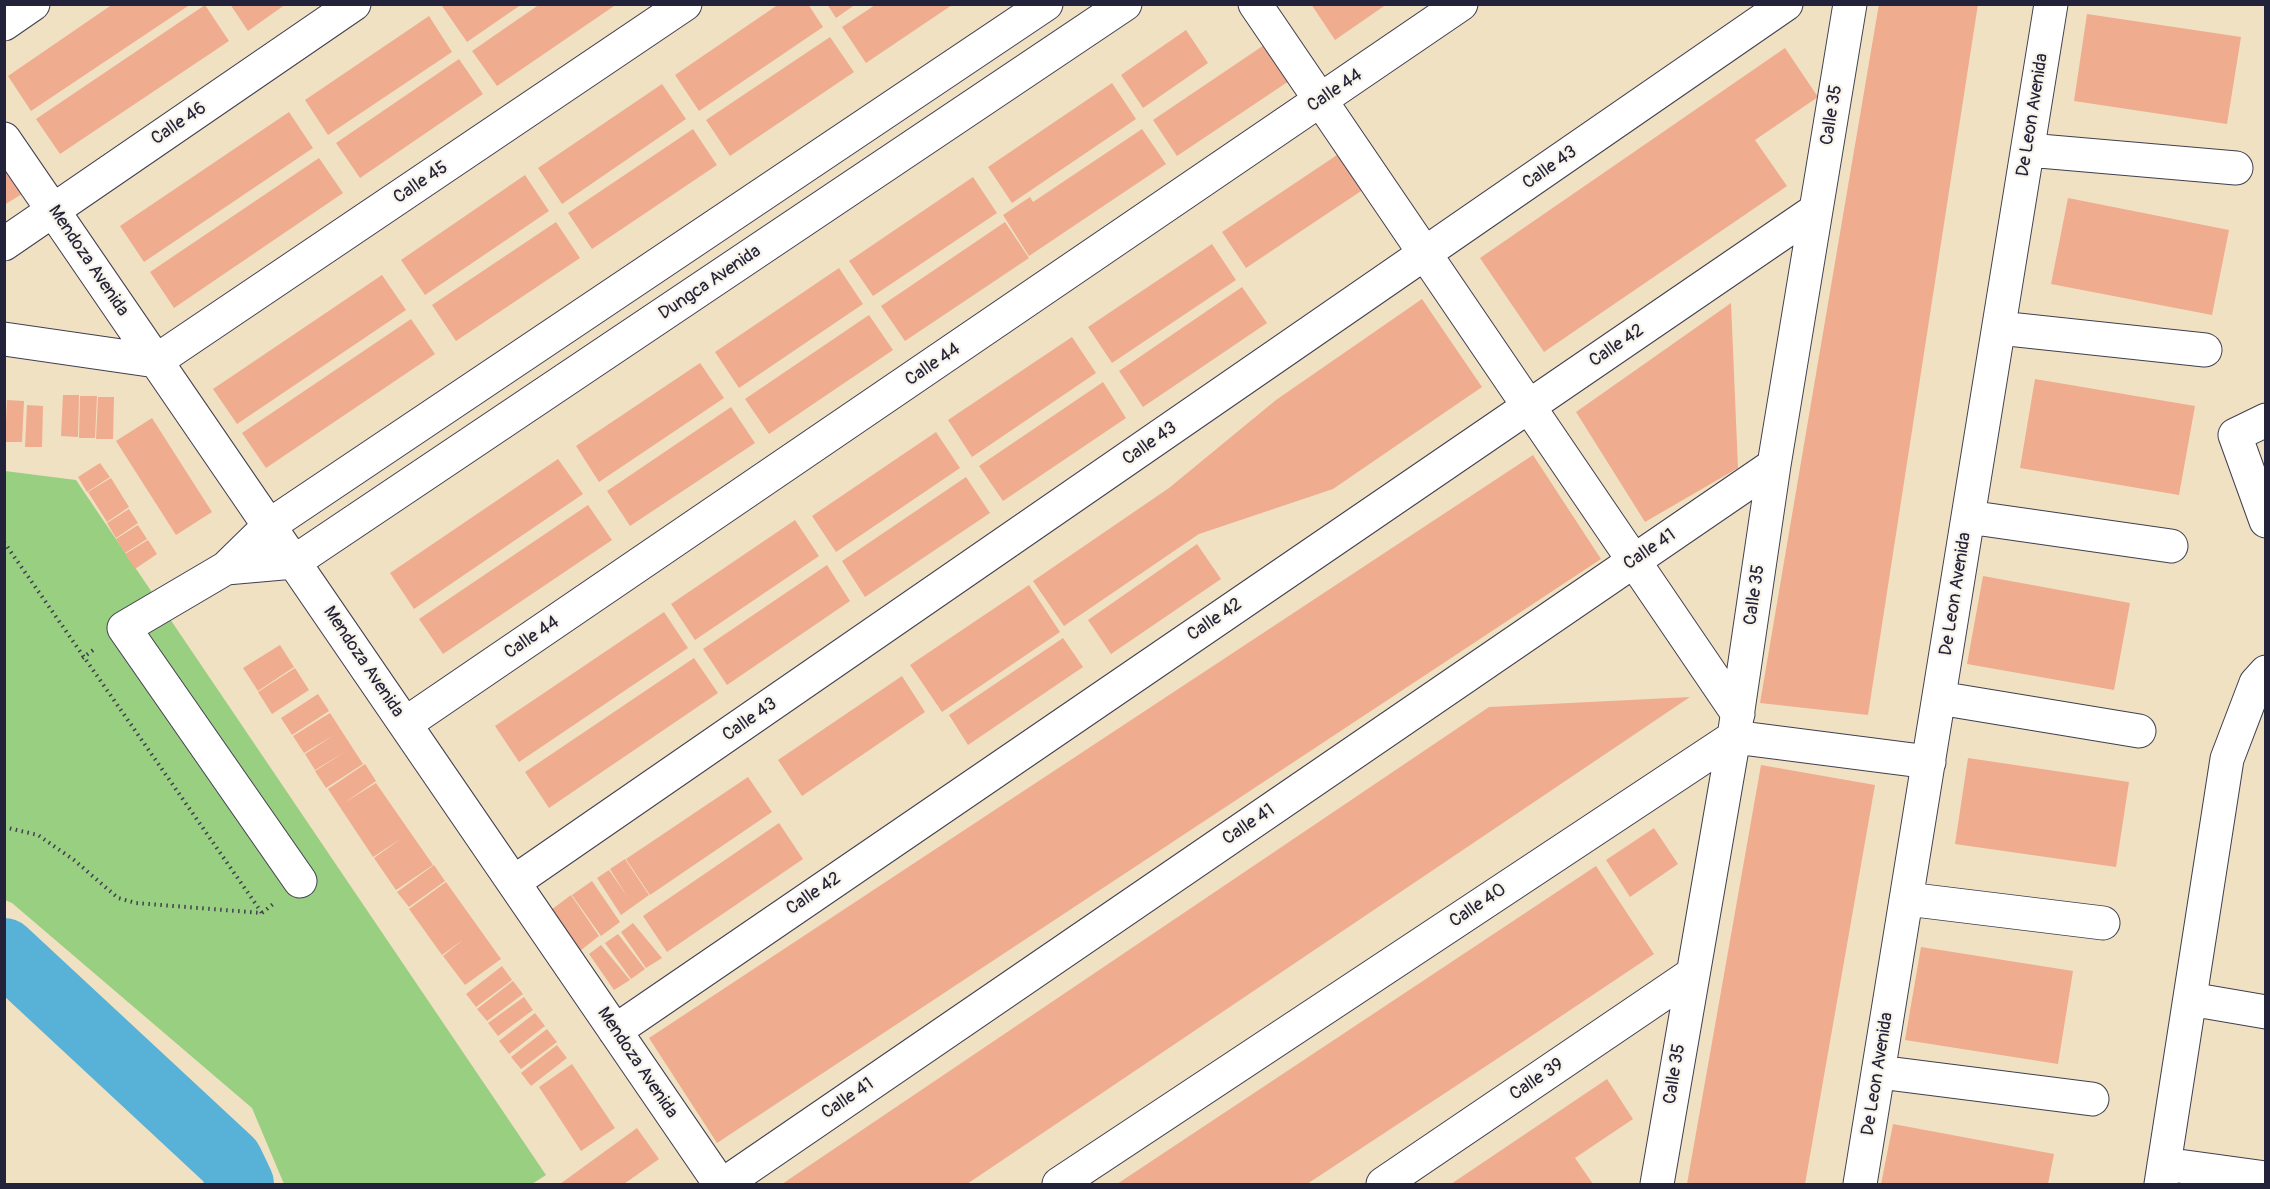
<!DOCTYPE html>
<style>
body{margin:0}
#map{position:relative;width:2270px;height:1189px;overflow:hidden;background:#f0e1c3;font-family:Pangolin,sans-serif}
canvas{display:block}
.frame{position:absolute;inset:0;border:6px solid #22223b;pointer-events:none}
</style>
<div id="map">
<canvas width="2270" height="1189"></canvas>
<div class="frame"></div>
</div>
<script>
const ctx = document.querySelector('canvas').getContext('2d');
ctx.lineJoin = 'round';
function paint(path, color) { ctx.fillStyle = color; ctx.fill(path, 'evenodd'); }
const shape = rows => new Path2D(rows.map(r => 'M' + r).join(''));
function strokePath(path, color, width, dash) { ctx.strokeStyle = color; ctx.lineWidth = width; ctx.lineCap = dash ? 'butt' : 'round'; ctx.setLineDash(dash || []); ctx.stroke(path); }
function write(font, color, halo, rows, align = 'center') {
  ctx.font = font + ' Pangolin,sans-serif'; ctx.lineWidth = 4.5; ctx.setLineDash([]); ctx.textBaseline = 'middle'; ctx.strokeStyle = halo; ctx.fillStyle = color; for (const [text, x, y, turn = 0] of rows) {
    ctx.save(); ctx.translate(x, y); ctx.rotate((+turn || 0) * Math.PI / 180); ctx.textAlign = isNaN(turn) ? turn : align; if (halo) ctx.strokeText(text, 0, 0); ctx.fillText(text, 0, 0); ctx.restore();
  }
}
paint(shape([
 [5,471,76,480,546,1175,532,1184,284,1184,252,1108,12,903,5,900]
]), '#99cf80');
strokePath(shape([
 [4,951,230,1161,241,1184]
]), '#58b1d6', 66);
paint(shape([
 [113,4,191,4,31,111,8,76],
 [230,4,286,4,248,31],
 [445,4,522,4,467,42,442,6],
 [540,4,617,4,497,86,472,51],
 [779,4,808,4,823,27,699,111,675,75],
 [827,4,856,4,836,18],
 [1311,4,1387,4,1335,40],
 [1879,4,1978,4,1868,715,1760,703],
 [205,5,229,41,60,154,36,119],
 [875,5,952,5,866,63,842,27],
 [2087,14,2241,37,2227,124,2074,101],
 [429,16,452,52,328,135,305,100],
 [1186,30,1208,63,1143,108,1121,75],
 [830,37,854,72,730,156,706,120],
 [1276,37,1301,73,1177,156,1153,120],
 [1785,48,1818,97,1755,140,1787,186,1544,352,1480,258],
 [459,59,483,94,360,178,336,143],
 [1112,83,1136,119,1012,203,988,167],
 [662,84,686,119,562,204,538,168],
 [289,112,313,148,144,262,120,226],
 [693,129,717,165,592,249,568,213],
 [1142,129,1166,164,1029,256,1003,215,1030,197,1033,202],
 [1346,149,1370,185,1246,268,1222,232],
 [319,158,343,193,174,308,150,272],
 [4,166,22,194,4,205],
 [525,175,549,211,425,295,401,260],
 [973,177,997,213,873,296,849,261],
 [2068,198,2229,230,2212,315,2051,284],
 [556,222,580,258,456,341,432,305],
 [1005,222,1029,258,905,341,881,306],
 [1212,244,1236,280,1112,363,1088,327],
 [839,268,863,304,739,388,715,352],
 [382,275,406,310,237,424,213,389],
 [1242,287,1267,323,1143,407,1119,371],
 [1422,299,1482,387,1333,489,1199,534,1064,626,1033,581,1169,488,1276,400],
 [1731,303,1738,468,1645,522,1576,412],
 [869,315,893,350,769,434,745,399],
 [411,319,435,354,266,468,242,433],
 [1072,337,1096,373,972,457,948,420],
 [700,363,724,398,599,482,576,446],
 [2035,379,2195,406,2179,495,2020,468],
 [1103,382,1126,418,1003,501,979,466],
 [63,395,79,395,78,437,61,436],
 [80,396,97,396,95,438,79,438],
 [98,397,114,397,113,439,96,439],
 [7,400,24,401,22,442,5,442],
 [27,405,43,406,42,447,25,447],
 [731,407,755,443,630,526,607,491],
 [152,418,212,512,176,535,116,441],
 [936,432,960,468,836,552,812,516],
 [1533,455,1601,559,717,1143,649,1038],
 [558,459,583,494,414,609,390,573],
 [100,463,110,477,87,492,78,477],
 [966,477,990,513,865,597,842,561],
 [111,478,129,507,107,522,88,492],
 [588,505,612,540,443,654,419,619],
 [129,509,138,523,116,538,107,523],
 [795,520,819,556,695,640,671,604],
 [138,525,147,539,125,553,116,539],
 [148,540,157,554,135,569,125,554],
 [1197,544,1221,579,1111,654,1088,620],
 [827,565,850,601,727,685,703,649],
 [1983,576,2130,603,2114,690,1967,664],
 [1029,585,1060,632,942,712,910,665],
 [664,612,688,648,519,762,495,726],
 [1063,638,1083,667,968,745,949,715],
 [280,645,294,667,258,691,243,668],
 [694,658,718,693,549,808,525,772],
 [295,668,309,690,272,714,258,692],
 [902,676,925,712,802,796,778,760],
 [318,694,329,711,292,735,281,718],
 [1690,697,967,1184,782,1184,1489,707],
 [330,713,363,764,326,788,315,771,348,750,315,770,305,754,334,735,304,753,293,736],
 [1968,758,2129,782,2116,867,1955,844],
 [365,764,376,781,344,803,376,783,433,865,396,890,374,858,402,838,373,857,328,789],
 [1761,765,1875,785,1805,1184,1687,1184],
 [748,777,772,812,650,895,626,859],
 [779,823,803,859,667,952,643,916],
 [1654,828,1678,864,1630,897,1606,860],
 [625,859,649,895,621,915,597,878,609,870,628,898,610,869],
 [434,865,445,881,409,907,397,892],
 [1596,866,1654,954,1515,1047,1307,1184,1117,1184],
 [592,881,620,922,601,936,572,895],
 [446,882,501,959,465,985,443,956,464,939,442,955,409,909],
 [571,895,599,936,580,951,551,910],
 [633,923,662,958,646,968,621,932],
 [618,934,645,969,631,979,605,943],
 [601,945,630,980,614,990,589,954],
 [1921,947,2073,971,2058,1064,1905,1040],
 [502,966,512,980,476,1007,466,994],
 [513,981,523,994,487,1021,477,1009],
 [524,997,533,1010,498,1036,488,1023],
 [535,1013,545,1026,509,1054,499,1041],
 [547,1029,557,1042,521,1069,511,1057],
 [557,1045,567,1058,531,1086,521,1073],
 [572,1064,615,1128,581,1151,539,1087],
 [1607,1079,1633,1119,1575,1158,1593,1184,1451,1184],
 [1893,1124,2054,1154,2048,1184,1881,1184],
 [637,1128,659,1159,624,1184,560,1184]
]), '#efac8f');
const minor = shape([
 [1255,4,1738,714],
 [4,24,33,4],
 [4,139,720,1184],
 [2028,150,2236,168],
 [4,244,354,4],
 [1999,328,2205,350],
 [4,339,156,361,685,4],
 [2266,420,2235,435,2266,521],
 [1968,517,2171,546],
 [226,568,294,562,1125,4],
 [1939,698,2139,731],
 [405,724,1461,4],
 [300,881,124,628,226,568,270,525,1046,4],
 [514,882,1786,4],
 [1907,899,2103,923],
 [2190,999,2266,1012],
 [615,1031,1816,210],
 [1879,1072,2092,1099],
 [2164,1164,2266,1178],
 [724,1184,1774,465],
 [1059,1184,1734,737,1929,762],
 [1383,1184,1691,975],
 [1657,1184,1734,737,1774,465,1850,4],
 [1860,1184,2051,4],
 [2161,1184,2227,759,2256,683,2266,672]
]);
strokePath(minor, '#413f4f', 35);
strokePath(shape([
 [4,542,262,913],
 [82,658,96,648],
 [4,827,38,835,74,860,118,898,136,903,262,913,273,904]
]), '#413f4f', 4, [1.5, 4.5]);
strokePath(minor, '#fff', 33);
write('18px', '#22223b', '#f7f3e8', [
 ["Calle 44",1335,91,-34],
 ["Calle 35",1832,115,-81],
 ["De Leon Avenida",2033,115,-81],
 ["Calle 46",179,124,-34],
 ["Calle 43",1550,168,-35],
 ["Calle 45",421,183,-34],
 ["Mendoza Avenida",88,261,56],
 ["Dungca Avenida",710,283,-34],
 ["Calle 42",1617,346,-34],
 ["Calle 44",933,365,-34],
 ["Calle 43",1150,444,-35],
 ["Calle 41",1650,550,-34],
 ["De Leon Avenida",1956,594,-81],
 ["Calle 35",1755,595,-82],
 ["Calle 42",1215,620,-34],
 ["Calle 44",532,638,-34],
 ["Mendoza Avenida",363,662,56],
 ["Calle 43",750,720,-35],
 ["Calle 41",1249,825,-34],
 ["Calle 42",814,894,-34],
 ["Calle 40",1478,906,-34],
 ["Mendoza Avenida",637,1063,56],
 ["Calle 35",1675,1074,-81],
 ["De Leon Avenida",1878,1074,-81],
 ["Calle 39",1537,1080,-34],
 ["Calle 41",848,1099,-34]
]);
</script>
